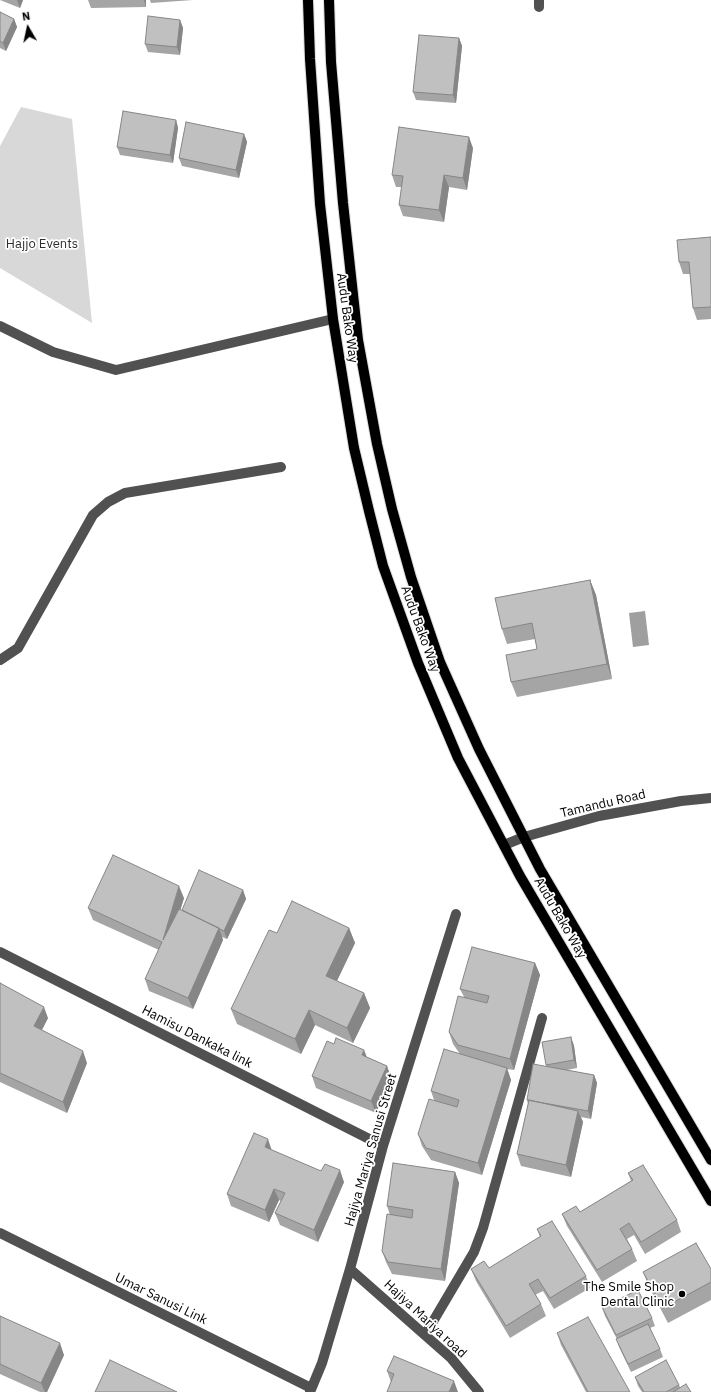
<!DOCTYPE html>
<style>
body{margin:0}
#map{position:relative;width:711px;height:1392px;overflow:hidden;background:#fff;font-family:"IBM Plex Sans",sans-serif}
canvas{display:block}
.north{position:absolute;left:8px;top:8px;width:40px;height:40px;-webkit-text-stroke:3px #fff;paint-order:stroke;rotate:351deg;font-size:11px;font-weight:700;line-height:16px;text-align:center;color:#000}
.north::after{content:'';display:block;margin:auto;width:14px;height:18px;background:#000;clip-path:polygon(50% 0,100% 100%,50% 72%,0 100%)}
</style>
<div id="map">
<canvas width="711" height="1392"></canvas>
<div class="north">N</div>
</div>
<script>
const ctx = document.querySelector('canvas').getContext('2d');
ctx.lineJoin = 'round';
function paint(path, color) { ctx.fillStyle = color; ctx.fill(path, 'evenodd'); }
const shape = rows => new Path2D(rows.map(r => 'M' + r).join(''));
function strokePath(path, color, width, dash) { ctx.strokeStyle = color; ctx.lineWidth = width; ctx.lineCap = dash ? 'butt' : 'round'; ctx.setLineDash(dash || []); ctx.stroke(path); }
function write(font, color, halo, rows, align = 'center') {
  ctx.font = font + ' "IBM Plex Sans",sans-serif'; ctx.lineWidth = 3.5; ctx.setLineDash([]); ctx.textBaseline = 'middle'; ctx.strokeStyle = halo; ctx.fillStyle = color; for (const [text, x, y, turn = 0] of rows) {
    ctx.save(); ctx.translate(x, y); ctx.rotate((+turn || 0) * Math.PI / 180); ctx.textAlign = isNaN(turn) ? turn : align; if (halo) ctx.strokeText(text, 0, 0); ctx.fillText(text, 0, 0); ctx.restore();
  }
}
paint(shape([
 [21,107,72,119,92,323,0,268,0,146]
]), '#d8d8d8');
paint(shape([
 [645,611,649,645,633,647,629,613]
]), '#9f9f9f');
const major = shape([
 [308,0,310,59,320,204,333,319,354,448,369,511,383,566,418,663,458,758,520,876,711,1201],
 [329,0,331,62,343,203,358,340,377,444,392,509,411,577,440,662,479,749,540,869,711,1160]
]);
strokePath(major, '#dbdbdb', 12);
strokePath(shape([
 [539,0,539,7],
 [0,326,53,352,116,370,333,319],
 [0,660,18,648,93,515,108,502,125,493,281,467],
 [504,845,524,837,599,816,681,801,711,798],
 [0,952,383,1146],
 [0,1233,311,1388],
 [350,1269,451,1358,479,1392],
 [425,1335,474,1252,483,1228,542,1018],
 [310,1392,322,1363,350,1269,383,1146,456,914]
]), '#515151', 10);
strokePath(major, '#000', 10);
paint(shape([
 [0,0,23,0,20,8],
 [88,0,146,0,146,7,91,8],
 [150,0,193,0,151,3],
 [0,12,14,19,17,27,6,51,0,48],
 [180,20,183,28,180,55,148,52,145,44],
 [459,38,462,46,456,103,416,100,413,92],
 [176,120,178,128,173,163,120,155,117,147],
 [244,134,247,142,239,178,182,166,179,158],
 [473,148,467,190,449,187,444,222,403,216,399,205,402,187,396,187,392,175],
 [711,237,711,319,697,320,693,308,690,274,683,274,679,262],
 [590,580,596,595,612,679,517,697,511,682,537,649,535,639,507,644,502,629],
 [243,890,246,899,227,939,222,937,223,940,193,1009,149,991,145,979,159,950,93,920,88,908,184,898,180,910,182,911,182,910],
 [349,928,355,943,337,981,364,993,370,1008,353,1043,315,1025,301,1054,237,1024,231,1009,277,933],
 [535,963,540,975,514,1070,507,1069,511,1080,482,1175,431,1160,422,1146,418,1134,434,1100,431,1091,460,1054,453,1044,449,1032,464,997,460,989],
 [0,983,48,1018,42,1030,87,1063,67,1113,0,1082],
 [571,1037,574,1046,577,1068,567,1070,594,1075,597,1083,591,1119,581,1117,583,1122,571,1177,521,1166,517,1154,528,1104,527,1100,546,1066,546,1065],
 [334,1044,364,1050,367,1057,387,1066,391,1078,376,1113,316,1088,312,1076],
 [272,1150,344,1182,318,1242,280,1225,275,1213,281,1201,279,1200,269,1222,231,1206,227,1194],
 [455,1172,459,1183,445,1281,392,1274,386,1262,382,1251,390,1215,387,1206],
 [628,1173,677,1220,681,1232,645,1254,634,1235,627,1239,632,1249,637,1261,602,1282,567,1226,562,1214,580,1212,631,1181],
 [537,1229,586,1276,590,1288,554,1309,543,1291,535,1295,541,1304,546,1316,510,1338,476,1281,471,1269,489,1268,540,1237],
 [711,1269,711,1300,668,1323,649,1287,643,1272],
 [602,1307,652,1318,655,1326,650,1328,660,1349,663,1357,631,1372,619,1347,617,1339,605,1316],
 [0,1316,64,1355,47,1392,40,1392,0,1374],
 [557,1333,630,1392,586,1392,561,1345],
 [387,1371,458,1392,391,1382],
 [635,1377,679,1385,680,1387,691,1392,642,1392,638,1386]
]), '#a5a5a5');
paint(shape([
 [17,0,23,0,20,8],
 [144,0,146,0,146,7],
 [14,19,17,27,6,51,3,43],
 [180,20,183,28,180,55,177,47],
 [459,38,462,46,456,103,453,95],
 [176,120,178,128,173,163,170,155],
 [244,134,247,142,239,178,236,170],
 [469,137,473,148,467,190,463,178],
 [444,175,449,187,444,222,439,210],
 [590,580,596,595,612,679,607,664],
 [179,886,184,898,168,951,163,940],
 [243,890,246,899,227,939,224,931],
 [219,928,223,940,193,1009,188,998],
 [349,928,355,943,332,991,326,976],
 [535,963,540,975,514,1070,510,1059],
 [364,993,370,1008,353,1043,347,1028],
 [44,1007,48,1018,38,1037,34,1026],
 [309,1010,315,1025,301,1054,295,1039],
 [571,1037,574,1046,577,1068,574,1060],
 [364,1050,368,1062,362,1055],
 [83,1051,87,1063,67,1113,63,1102],
 [387,1066,391,1078,376,1113,371,1101],
 [507,1068,511,1080,482,1175,478,1163],
 [594,1075,597,1083,591,1119,588,1111],
 [578,1111,583,1122,571,1177,566,1165],
 [268,1139,272,1151,265,1147],
 [340,1170,344,1182,318,1242,314,1230],
 [455,1172,459,1183,445,1281,441,1269],
 [274,1189,279,1200,269,1222,265,1210],
 [60,1343,64,1355,47,1392,45,1392,41,1383],
 [454,1381,458,1392,449,1392]
]), '#868686');
const building = shape([
 [0,12,14,19,3,43,0,41,0,12],
 [148,16,180,20,177,47,145,44,148,16],
 [419,35,459,38,453,95,413,92,419,35],
 [123,111,176,120,170,155,117,147,123,111],
 [186,122,244,134,236,170,179,158,186,122],
 [399,127,469,137,463,178,444,175,439,210,399,205,403,176,392,175,399,127],
 [711,237,711,307,693,308,689,262,679,262,677,240,711,237],
 [590,580,607,664,511,682,506,655,537,649,532,623,502,629,495,598,590,580],
 [113,855,179,886,163,940,179,909,219,928,188,998,145,979,162,942,88,908,113,855],
 [199,870,243,890,224,931,182,910,199,870],
 [292,901,349,928,326,976,364,993,347,1028,309,1010,295,1039,231,1009,269,930,277,933,292,901],
 [472,947,535,963,510,1059,458,1045,449,1032,458,996,487,1003,489,996,460,989,472,947],
 [0,983,44,1007,34,1026,83,1051,63,1102,0,1073,0,983],
 [571,1037,574,1060,546,1065,542,1042,571,1037],
 [336,1038,364,1050,362,1055,387,1066,371,1101,312,1076,327,1041,334,1044,336,1038],
 [444,1049,507,1068,478,1163,426,1148,418,1134,429,1099,457,1107,459,1100,431,1091,444,1049],
 [533,1064,594,1075,588,1111,527,1100,533,1064],
 [529,1100,578,1111,566,1165,517,1154,529,1100],
 [254,1133,268,1139,265,1147,321,1171,325,1164,340,1170,314,1230,275,1213,285,1193,274,1189,265,1210,227,1194,254,1133],
 [393,1163,455,1172,441,1269,388,1262,382,1251,387,1214,412,1218,413,1210,387,1206,393,1163],
 [643,1165,677,1220,641,1242,629,1223,620,1229,632,1249,597,1270,562,1214,576,1206,580,1212,633,1180,628,1173,643,1165],
 [552,1221,586,1276,550,1298,538,1279,529,1284,541,1304,506,1326,471,1269,484,1261,489,1268,541,1236,537,1229,552,1221],
 [696,1243,711,1269,711,1282,663,1308,643,1272,696,1243],
 [638,1290,652,1318,616,1335,602,1307,638,1290],
 [0,1316,60,1343,41,1383,0,1364,0,1316],
 [588,1317,630,1392,588,1392,557,1333,588,1317],
 [648,1324,660,1349,628,1364,616,1339,648,1324],
 [394,1356,454,1381,449,1392,387,1392,394,1374,387,1371,394,1356],
 [110,1360,177,1392,95,1392,110,1360],
 [666,1360,679,1385,666,1392,644,1392,635,1377,666,1360],
 [686,1384,691,1392,673,1392,686,1384]
]);
paint(building, '#c0c0c0');
strokePath(building, '#868686', 1);
for (const [x, y, r, color] of [
 [682,1294,4,"#000"]
]) { const dot = new Path2D(); dot.arc(x, y, r, 0, 2 * Math.PI); ctx.fillStyle = color; ctx.fill(dot); strokePath(dot, '#fff', 1.5); }
write('13px', '#2f2f2f', '#fff', [
 ["Hajjo Events",42,244]
]);
write('13px', '#000', '#fff', [
 ["Audu Bako Way",347,318,82],
 ["Audu Bako Way",420,629,70],
 ["Tamandu Road",603,804,-13],
 ["Audu Bako Way",560,918,60],
 ["Hamisu Dankaka link",197,1037,27],
 ["Hajiya Mariya Sanusi Street",371,1150,-74],
 ["Umar Sanusi Link",161,1299,26],
 ["Hajiya Mariya road",425,1319,43]
]);
write('13px', '#000', '#fff', [
 ["The Smile Shop",674,1287],
 ["Dental Clinic",674,1302]
], 'right');
</script>
